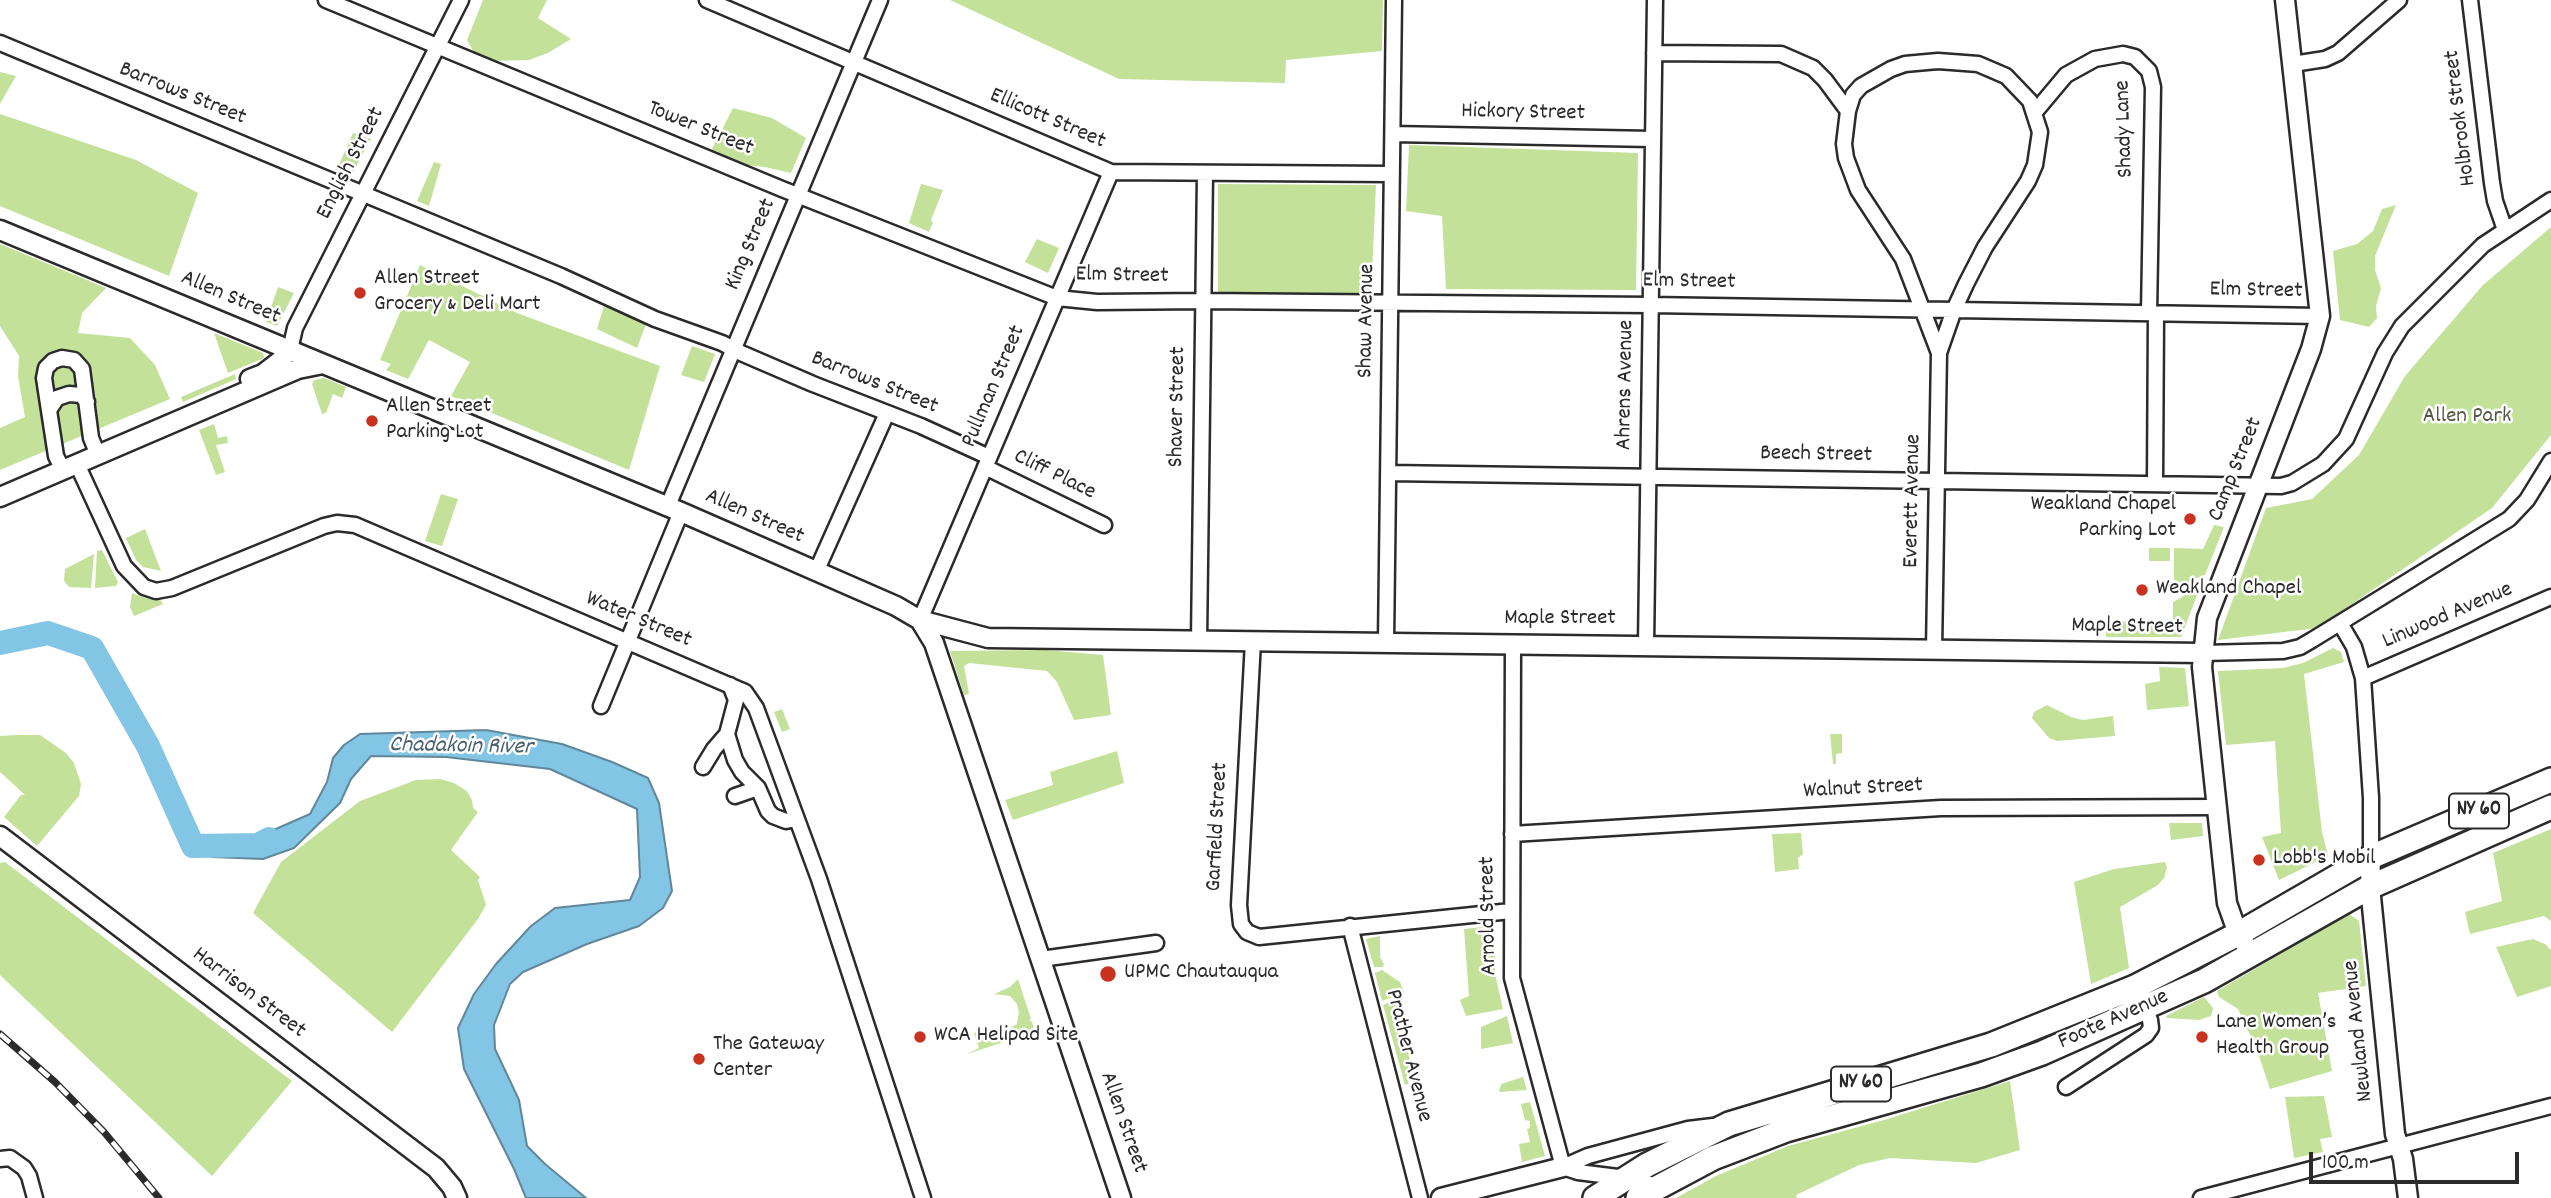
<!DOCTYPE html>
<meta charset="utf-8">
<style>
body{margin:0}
#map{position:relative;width:2551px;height:1198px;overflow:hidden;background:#fff;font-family:Dekko,sans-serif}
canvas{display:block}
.scale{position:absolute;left:2309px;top:1152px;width:210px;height:32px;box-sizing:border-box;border:4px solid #2b2b2b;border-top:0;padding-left:9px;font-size:21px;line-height:24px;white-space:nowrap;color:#2b2b2b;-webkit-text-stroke:5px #fff;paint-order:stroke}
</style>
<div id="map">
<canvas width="2551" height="1198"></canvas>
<div class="scale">100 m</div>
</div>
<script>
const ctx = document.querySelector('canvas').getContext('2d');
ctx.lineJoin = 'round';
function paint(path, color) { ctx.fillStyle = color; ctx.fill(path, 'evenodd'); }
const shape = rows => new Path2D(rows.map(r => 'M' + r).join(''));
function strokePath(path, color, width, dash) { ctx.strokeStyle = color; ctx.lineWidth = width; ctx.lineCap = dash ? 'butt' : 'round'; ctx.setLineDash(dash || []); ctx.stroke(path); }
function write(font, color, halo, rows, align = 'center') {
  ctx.font = font + ' Dekko,sans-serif'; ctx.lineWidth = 5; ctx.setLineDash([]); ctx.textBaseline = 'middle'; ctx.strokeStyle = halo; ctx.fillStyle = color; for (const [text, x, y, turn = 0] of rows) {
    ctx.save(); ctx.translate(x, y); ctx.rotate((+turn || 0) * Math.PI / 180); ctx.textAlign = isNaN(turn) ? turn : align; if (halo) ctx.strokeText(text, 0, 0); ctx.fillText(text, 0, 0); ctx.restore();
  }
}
paint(shape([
 [483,0,547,0,538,18,571,39,548,53,529,60,491,61,473,51,467,40],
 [950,0,1383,0,1382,51,1286,60,1285,83,1119,79],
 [0,72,16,76,0,104],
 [733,108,772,118,806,138,791,173,765,167,737,164,710,153],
 [0,114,136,160,198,193,169,276,0,206],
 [353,133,371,139,352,174,337,169],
 [1409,145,1638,153,1636,290,1446,289,1442,216,1406,211],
 [434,162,441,164,429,206,417,201],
 [921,184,943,190,931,220,933,223,929,232,909,223],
 [1218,184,1376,185,1371,295,1218,294],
 [2396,205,2375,256,2375,270,2381,288,2376,306,2377,318,2369,327,2340,320,2333,251,2357,244,2373,231,2382,209],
 [2551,227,2551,435,2492,508,2317,628,2218,640,2266,508,2312,499,2359,455,2405,376,2483,285],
 [1037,239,1059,248,1048,273,1025,262],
 [0,244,106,288,82,313,78,333,130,338,155,365,170,399,0,470,0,428,25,417,18,376,19,356,0,326],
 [420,265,517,313,660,366,629,470,451,396,470,362,429,340,408,379,386,370,391,364,380,360],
 [278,287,294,293,277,326,266,322],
 [604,306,646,324,637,348,597,329],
 [214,333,263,353,264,358,228,373],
 [692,346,715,354,704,382,681,375],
 [235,374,236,379,183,402,181,397],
 [324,378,346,387,342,398,333,394,326,413,322,414,312,384,314,380],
 [214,424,218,438,227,436,228,443,216,445,225,472,216,475,199,430],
 [441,494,458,499,442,546,425,541],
 [2214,525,2224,527,2205,575,2191,580,2183,589,2174,579,2174,548,2203,549],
 [145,529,161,571,143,567,136,560,126,538],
 [2149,548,2170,548,2170,561,2149,561],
 [102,550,118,582,116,586,95,588,97,551],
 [94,554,91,588,69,587,64,581,65,569],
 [2203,580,2181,637,2106,637,2106,619,2173,628,2173,602,2181,598,2197,582],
 [132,593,148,599,159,598,163,604,134,616,130,607],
 [2333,648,2341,652,2344,662,2304,674,2322,832,2328,856,2279,880,2262,837,2281,833,2275,741,2226,745,2218,671,2283,668,2303,663],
 [1045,650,1103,655,1111,715,1074,720,1057,682,1047,671,969,663,964,666,969,694,964,695,950,651],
 [2159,667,2185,668,2189,706,2147,710,2145,684,2160,681],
 [2047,705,2071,717,2083,720,2113,716,2115,736,2057,741,2049,738,2032,718,2034,712],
 [782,709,790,729,782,732,774,712],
 [1830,734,1842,734,1842,753,1836,754,1836,764,1833,764],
 [17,735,40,735,66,753,74,763,81,784,79,796,37,846,4,817,21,795,25,795,0,772,0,736],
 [1117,751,1124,783,1013,820,1005,800,1053,785,1050,772],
 [440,779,454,783,467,791,472,800,473,808,478,812,451,850,480,877,478,880,486,905,478,919,392,1032,253,913,281,862,360,801,416,780],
 [2169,823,2202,823,2203,836,2171,840],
 [2551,829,2551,921,2544,916,2470,934,2465,912,2502,901,2493,853],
 [1801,833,1803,854,1798,858,1799,869,1775,872,1772,834],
 [5,862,292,1081,212,1176,0,975,0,863],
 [2165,862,2167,867,2164,878,2158,885,2120,907,2129,968,2091,984,2074,882,2114,869],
 [2349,914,2359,921,2366,986,2318,993,2332,1071,2270,1089,2257,1050,2238,1009,2219,997,2217,991],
 [1494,926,1495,974,1503,1009,1466,1016,1460,1000,1469,996,1464,929],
 [1380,936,1380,957,1384,964,1383,967,1374,967,1366,939],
 [2533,939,2545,944,2551,950,2551,986,2517,997,2496,947],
 [1382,970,1400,982,1404,992,1382,1001,1375,973],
 [1018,979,1031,1019,1029,1020,1032,1022,1035,1032,967,1054,979,1048,974,1033,984,1028,991,1034,1001,1033,1017,1024,1019,1012,1017,1004,1010,996,994,994,1010,987],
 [2204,997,2213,1008,2211,1016,2199,1020,2167,1018,2166,1016],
 [1395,999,1413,1072,1409,1074,1408,1084,1405,1085,1383,1005],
 [1507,1016,1513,1043,1481,1049,1481,1027],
 [1523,1077,1527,1090,1499,1092,1501,1084],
 [2010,1081,2020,1150,1976,1163,1890,1158,1859,1165,1796,1195,1797,1198,1676,1198,1716,1176,1788,1146,1884,1120],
 [2324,1096,2332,1137,2320,1139,2323,1152,2294,1158,2285,1097],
 [1530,1102,1545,1156,1522,1162,1519,1144,1530,1142,1527,1129,1530,1128,1530,1121,1525,1120,1521,1104]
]), '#c3e199');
const water = shape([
 [486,730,562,744,612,762,648,778,659,803,672,891,663,908,639,926,587,944,523,972,510,984,494,1025,495,1049,519,1100,527,1146,545,1164,586,1198,526,1198,514,1169,464,1069,458,1028,474,994,496,964,531,926,555,908,630,900,640,877,637,809,550,769,446,757,371,756,351,779,340,803,294,848,263,859,212,857,310,814,327,782,333,758,344,745,360,734,486,730]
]);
paint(water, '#83c5e4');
strokePath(water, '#60879a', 2);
strokePath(shape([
 [0,643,48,633,92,648,148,746,193,846,258,845,269,839]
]), '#83c5e4', 24);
const minor = shape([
 [326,0,782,189,1057,298,1097,302,1203,301,1651,305,2320,316],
 [707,0,1111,172,1392,174],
 [2470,0,2492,183,2495,201,2505,230],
 [0,43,561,276,655,319,722,343,741,353,813,384,921,426,989,457],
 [1654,53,1781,54,1813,68,1825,80,1848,111],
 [2293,64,2325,59,2338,53,2399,0],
 [2035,112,2066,75,2095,59,2123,54,2135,57,2149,71,2153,87,2149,313],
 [1393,134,1652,139],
 [290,350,295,328,461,0],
 [49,410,57,398,69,394,81,395,87,402],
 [77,464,124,566,144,587,156,591,172,588,324,526,337,523,355,525,745,692,756,708,819,879,923,1198],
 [985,467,1104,525],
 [63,470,56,456,44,378,46,368,53,361,62,358,74,360,82,369,91,438,98,455],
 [1388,473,2281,486,2292,483,2323,464,2346,439,2385,353,2402,326,2483,245,2551,200],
 [2155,483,2156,314],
 [667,508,880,0],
 [816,572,887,413],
 [920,620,1111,172],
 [2340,623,2354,647,2363,678,2371,798,2371,857],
 [1199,641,1205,174],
 [1253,641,1239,905,1241,924,1247,932,1259,937,1511,911],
 [1386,643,1394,0],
 [1513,645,1512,978,1563,1167],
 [1646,645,1655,0],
 [1934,650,1939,353,1954,310,1966,284,1985,247,2028,181,2035,165,2040,132,2030,101,2006,76,1978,64,1938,61,1905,64,1891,69,1861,86,1853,95,1848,111,1844,144,1846,158,1858,190,1903,259,1939,353],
 [2203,653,2283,651,2300,647,2312,640,2509,519,2527,500,2551,461],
 [2363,678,2551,597],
 [730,685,736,700,727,734,735,760,742,772,758,788,768,811,773,816,786,821,796,819],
 [601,706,681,512],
 [703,767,714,749,727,734],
 [735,796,758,788],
 [1512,834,1941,808,2216,807],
 [1350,926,1420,1198],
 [1041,959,1156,943],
 [2066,1087,2146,1035,2151,1028,2150,1020,2142,1000],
 [0,1159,10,1158,24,1168,29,1176,35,1198],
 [1563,1167,1588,1156,1688,1129,1713,1126],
 [1563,1167,1578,1172,1626,1178,1658,1186],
 [2201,1198,2551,1106]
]);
const tertiary = shape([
 [0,230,681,512,896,606,920,620,934,643,1121,1198],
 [250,379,263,374,280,361,290,350],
 [0,497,298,369,323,364],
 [920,620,988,638,2203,653],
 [0,836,436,1168,452,1187,457,1198],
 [2371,857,2370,887,2395,1134,2403,1159,2408,1198],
 [2252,954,2238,934,2227,903,2202,667,2207,618,2311,349,2320,316,2285,0],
 [1441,1198,1563,1167]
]);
const trunk = shape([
 [1595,1198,1647,1165,1729,1124,1991,1045,2135,987,2238,934,2371,857,2551,780],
 [1638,1198,1713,1158,1786,1130,1981,1075,2042,1053,2204,981,2370,887,2551,807]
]);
strokePath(minor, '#2b2b2b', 19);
strokePath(tertiary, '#2b2b2b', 23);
strokePath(trunk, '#2b2b2b', 28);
strokePath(minor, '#fff', 14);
strokePath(tertiary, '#fff', 18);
strokePath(trunk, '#fff', 23);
const rail = shape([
 [0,1034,55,1082,104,1132,159,1198]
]);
strokePath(rail, '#2b2b2b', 7);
strokePath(rail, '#fff', 4.5, [13]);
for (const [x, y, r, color] of [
 [360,293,7,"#c8321e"],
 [372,421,7,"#c8321e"],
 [2190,519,7,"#c8321e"],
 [2142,590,7,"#c8321e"],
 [2259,860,7,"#c8321e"],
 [1108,974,9,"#c8321e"],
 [920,1037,7,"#c8321e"],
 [2202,1037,7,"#c8321e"],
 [699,1059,7,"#c8321e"]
]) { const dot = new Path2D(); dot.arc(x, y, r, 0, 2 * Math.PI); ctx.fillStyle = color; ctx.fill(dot); strokePath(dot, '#fff', 2.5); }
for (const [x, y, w] of [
 [2479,811,60],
 [1861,1084,60]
]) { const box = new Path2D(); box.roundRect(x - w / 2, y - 17.5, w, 35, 5); ctx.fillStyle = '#fff'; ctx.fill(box); strokePath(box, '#2b2b2b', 2); }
write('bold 21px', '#2b2b2b', null, [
 ["NY 60",2479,811],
 ["NY 60",1861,1084]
]);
write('23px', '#2b2b2b', '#fff', [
 ["Barrows Street",182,95,22],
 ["Hickory Street",1523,114,1],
 ["Holbrook Street",2462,118,-97],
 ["Ellicott Street",1047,120,23],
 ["Shady Lane",2126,129,-92],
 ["Tower Street",700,130,22],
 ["English Street",352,164,-63],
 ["King Street",752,245,-67],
 ["Elm Street",1122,277,1],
 ["Elm Street",1689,283,1],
 ["Elm Street",2256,292,1],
 ["Allen Street",230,299,23],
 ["Shaw Avenue",1368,321,-89],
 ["Barrows Street",874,384,22],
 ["Ahrens Avenue",1627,385,-89],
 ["Pullman Street",995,387,-67],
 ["Shaver Street",1179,407,-89],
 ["Beech Street",1816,456,1],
 ["Camp Street",2237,470,-68],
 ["Cliff Place",1054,476,26],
 ["Everett Avenue",1914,501,-89],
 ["Allen Street",754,518,24],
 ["Linwood Avenue",2448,617,-23],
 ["Maple Street",1560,620],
 ["Water Street",638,621,23],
 ["Maple Street",2127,628,1],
 ["Walnut Street",1863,790,-3],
 ["Garfield Street",1219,827,-87],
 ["Arnold Street",1490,916,-91],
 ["Harrison Street",248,994,37],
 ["Foote Avenue",2114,1021,-24],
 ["Newland Avenue",2360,1031,-96],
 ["Prather Avenue",1407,1056,76],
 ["Allen Street",1122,1123,71]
]);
write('23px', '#2b2b2b', '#fff', [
 ["Allen Street",374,280],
 ["Grocery & Deli Mart",374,306],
 ["Allen Street",386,408],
 ["Parking Lot",386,434],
 ["Weakland Chapel",2176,506,"right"],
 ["Parking Lot",2176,532,"right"],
 ["Weakland Chapel",2156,590],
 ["Lobb's Mobil",2273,860],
 ["UPMC Chautauqua",1124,974],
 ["Lane Women’s",2216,1024],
 ["Health Group",2216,1050],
 ["WCA Helipad Site",934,1037],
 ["The Gateway",713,1046],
 ["Center",713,1072]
], 'left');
write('23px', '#515846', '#fff', [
 ["Allen Park",2467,418]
]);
write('italic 24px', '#4a616c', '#fff', [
 ["Chadakoin River",461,748,1]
]);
</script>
